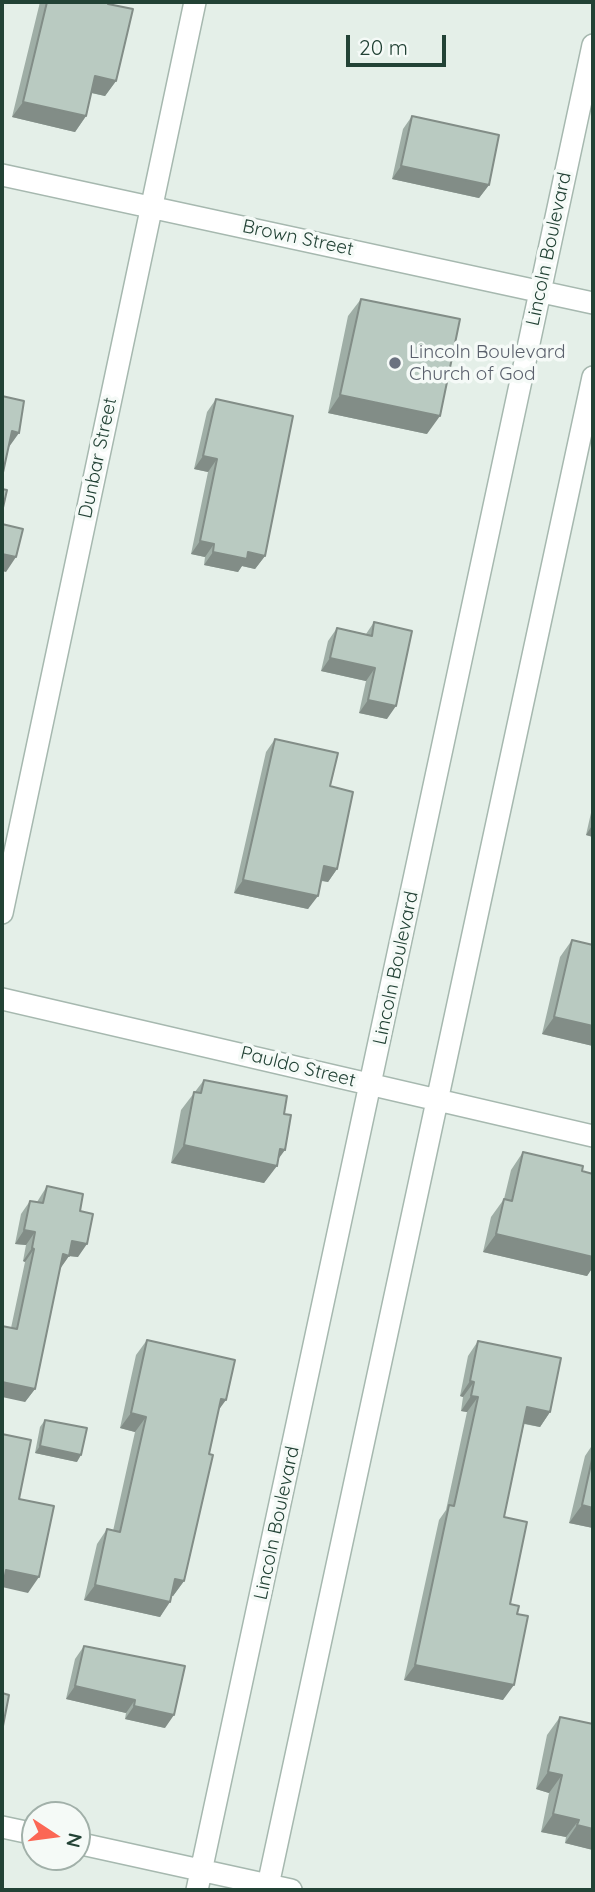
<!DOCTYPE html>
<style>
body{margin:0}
#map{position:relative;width:595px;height:1892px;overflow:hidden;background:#e4efe8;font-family:Quicksand,sans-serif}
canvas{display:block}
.frame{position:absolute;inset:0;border:4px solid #224235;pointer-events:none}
.north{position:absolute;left:21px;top:1801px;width:70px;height:70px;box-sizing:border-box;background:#f5faf7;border:2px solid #a1b0a9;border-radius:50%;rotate:103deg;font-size:19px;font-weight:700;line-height:28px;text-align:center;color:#224235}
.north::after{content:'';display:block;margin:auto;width:24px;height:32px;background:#fb6755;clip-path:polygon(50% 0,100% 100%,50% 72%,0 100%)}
.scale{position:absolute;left:346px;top:35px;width:100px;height:32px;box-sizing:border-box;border:4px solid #224235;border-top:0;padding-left:9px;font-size:21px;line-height:24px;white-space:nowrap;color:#224235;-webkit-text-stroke:5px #f5faf7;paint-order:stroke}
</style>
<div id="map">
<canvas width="595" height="1892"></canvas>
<div class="frame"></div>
<div class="north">N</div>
<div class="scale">20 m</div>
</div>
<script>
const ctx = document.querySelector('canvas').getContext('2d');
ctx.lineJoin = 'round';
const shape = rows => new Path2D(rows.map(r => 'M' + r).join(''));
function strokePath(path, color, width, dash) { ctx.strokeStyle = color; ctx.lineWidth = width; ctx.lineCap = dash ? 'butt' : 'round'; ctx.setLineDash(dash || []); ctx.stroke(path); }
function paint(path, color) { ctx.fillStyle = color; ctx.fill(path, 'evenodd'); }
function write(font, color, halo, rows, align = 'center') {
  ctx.font = font + ' Quicksand,sans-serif'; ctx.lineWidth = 7; ctx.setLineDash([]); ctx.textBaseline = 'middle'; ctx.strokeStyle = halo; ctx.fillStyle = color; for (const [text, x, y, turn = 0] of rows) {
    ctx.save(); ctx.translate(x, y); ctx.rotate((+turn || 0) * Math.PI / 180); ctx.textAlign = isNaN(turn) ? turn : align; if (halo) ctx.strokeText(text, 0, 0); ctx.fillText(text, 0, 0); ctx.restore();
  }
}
const street = shape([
 [2,175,593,303],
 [2,913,195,2],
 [2,999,593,1136],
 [2,1827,35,1834],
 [77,1843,291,1890],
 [197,1890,593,45],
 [267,1890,593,377]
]);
strokePath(street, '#a6b8af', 24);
strokePath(street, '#fff', 21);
paint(shape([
 [40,2,109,2,116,81,105,96,91,93,86,116,75,132,12,117],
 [412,116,489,185,479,198,392,179,403,129],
 [361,299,427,434,328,413,348,316],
 [216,399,265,556,255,569,242,566,238,572,204,565,205,557,191,554,208,472,194,469,207,412],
 [374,622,387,719,359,713,366,681,321,671,328,641,337,628,366,634],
 [275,739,330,786,337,869,328,882,321,881,308,909,234,893,266,752],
 [593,804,593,837,586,835],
 [572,940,593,1046,542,1034,560,957],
 [204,1080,278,1160,264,1183,171,1163,181,1110],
 [523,1152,593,1174,593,1267,587,1276,483,1252,491,1217,504,1199,511,1170],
 [47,1186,80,1211,78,1257,69,1256,60,1268,35,1389,25,1402,11,1328,25,1262,23,1261,26,1245,15,1244,21,1214,30,1201,37,1202],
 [147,1340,218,1412,184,1581,173,1596,172,1596,160,1617,84,1600,97,1544,107,1529,113,1531,135,1432,120,1428,136,1355],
 [478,1341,550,1412,540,1427,524,1424,504,1517,510,1604,503,1700,404,1680,439,1520,446,1510,467,1412,461,1411,463,1397,460,1396,468,1356],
 [45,1420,77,1462,35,1453,40,1427],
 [593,1444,593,1528,569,1523,585,1456],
 [84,1646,165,1728,125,1719,126,1713,66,1699,75,1659],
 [560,1717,593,1850,565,1843,566,1837,541,1832,549,1793,536,1789,547,1735]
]), '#9faea6');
paint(shape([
 [95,76,116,81,105,96,84,91],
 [23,102,86,116,75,132,12,117],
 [401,166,489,185,479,198,392,179],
 [340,395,440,416,427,434,328,413],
 [12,431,19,433,9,447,2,446],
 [203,456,217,459,208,472,194,469],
 [200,541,214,544,205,557,191,554],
 [213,552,248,552,265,556,255,569,242,566,238,572,204,565],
 [2,554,16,557,6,572,2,571],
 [330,658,375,668,366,681,321,671],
 [368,700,396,706,387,719,359,713],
 [593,824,593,837,586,835],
 [324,866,337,869,328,882,315,879],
 [243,880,318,896,308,909,234,893],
 [554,1017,593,1026,593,1046,542,1034],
 [184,1145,280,1149,285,1150,274,1165,277,1166,264,1183,171,1163],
 [24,1230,35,1232,26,1245,15,1244],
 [496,1234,593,1257,593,1267,587,1276,483,1252],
 [72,1241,87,1244,78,1257,69,1256,60,1269,54,1267],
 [32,1248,34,1249,25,1262,23,1261],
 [470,1381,474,1382,463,1397,460,1396],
 [2,1382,35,1389,25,1402,2,1397],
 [471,1396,478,1397,467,1412,461,1411],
 [221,1399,226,1400,215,1415],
 [527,1407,550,1412,540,1427,517,1422],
 [131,1413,146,1417,135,1432,120,1428],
 [40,1446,81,1455,77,1462,35,1453],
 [582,1505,593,1508,593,1528,569,1523],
 [6,1570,39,1577,28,1593,2,1587],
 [175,1579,184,1581,173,1596,164,1594],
 [95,1585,170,1602,160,1617,84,1600],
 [415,1665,514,1685,503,1700,404,1680],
 [75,1686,135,1700,126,1713,66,1699],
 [134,1706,174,1715,165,1728,125,1719],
 [548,1772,562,1775,549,1793,536,1789],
 [553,1814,579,1820,566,1837,541,1832],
 [577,1825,593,1829,593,1850,565,1843]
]), '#828d87');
const building = shape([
 [47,2,109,2,108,4,133,9,116,81,95,76,86,116,23,102,47,2],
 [412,116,499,135,489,185,401,166,412,116],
 [361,299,460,319,440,416,340,395,361,299],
 [2,396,24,401,19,433,12,431,2,477,2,396],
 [216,399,293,416,265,556,248,552,247,559,213,552,214,544,200,541,217,459,203,456,216,399],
 [2,489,7,490,2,512,2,489],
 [2,524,23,529,16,557,2,554,2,524],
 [374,622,412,631,396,706,368,700,375,668,330,658,337,628,372,636,374,622],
 [275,739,338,753,330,786,353,792,337,869,324,866,318,896,243,880,275,739],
 [572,940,593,945,593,1026,554,1017,572,940],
 [204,1080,287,1096,284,1114,291,1115,285,1150,280,1149,277,1166,184,1145,194,1092,201,1093,204,1080],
 [523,1152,583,1166,582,1171,593,1174,593,1257,496,1234,504,1199,512,1201,523,1152],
 [47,1186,83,1194,80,1211,93,1214,87,1244,72,1241,69,1256,63,1254,35,1389,2,1382,2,1326,17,1329,34,1249,32,1248,35,1232,24,1230,30,1201,43,1203,47,1186],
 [147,1340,235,1360,226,1400,221,1399,209,1454,213,1455,184,1581,175,1579,170,1602,95,1585,107,1529,120,1532,146,1417,131,1413,147,1340],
 [478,1341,561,1358,550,1412,527,1407,504,1517,527,1522,510,1604,519,1606,517,1614,528,1616,514,1685,415,1665,449,1505,454,1506,478,1397,471,1396,474,1382,470,1381,478,1341],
 [45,1420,87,1428,81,1455,40,1446,45,1420],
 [2,1434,31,1440,19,1499,54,1506,39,1577,6,1570,2,1592,2,1434],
 [593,1455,593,1508,582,1505,593,1455],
 [84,1646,185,1666,174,1715,134,1706,135,1700,75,1686,84,1646],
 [2,1693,9,1695,2,1731,2,1693],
 [560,1717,593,1724,593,1829,577,1825,579,1820,553,1814,562,1775,548,1772,560,1717]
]);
paint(building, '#b9cac1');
strokePath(building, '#828d87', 2);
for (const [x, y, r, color] of [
 [395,363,7,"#6b7280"]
]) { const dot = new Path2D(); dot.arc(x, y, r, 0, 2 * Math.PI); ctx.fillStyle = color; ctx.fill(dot); strokePath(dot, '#f5faf7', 2.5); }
write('19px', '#224235', '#f5faf7', [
 ["Brown Street",298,238,12],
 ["Lincoln Boulevard",549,249,-78],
 ["Dunbar Street",98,458,-78],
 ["Lincoln Boulevard",396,968,-78],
 ["Pauldo Street",298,1067,14],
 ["Lincoln Boulevard",277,1523,-78]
]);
write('19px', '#5b616d', '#f5faf7', [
 ["Lincoln Boulevard",409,352],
 ["Church of God",409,374]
], 'left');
</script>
